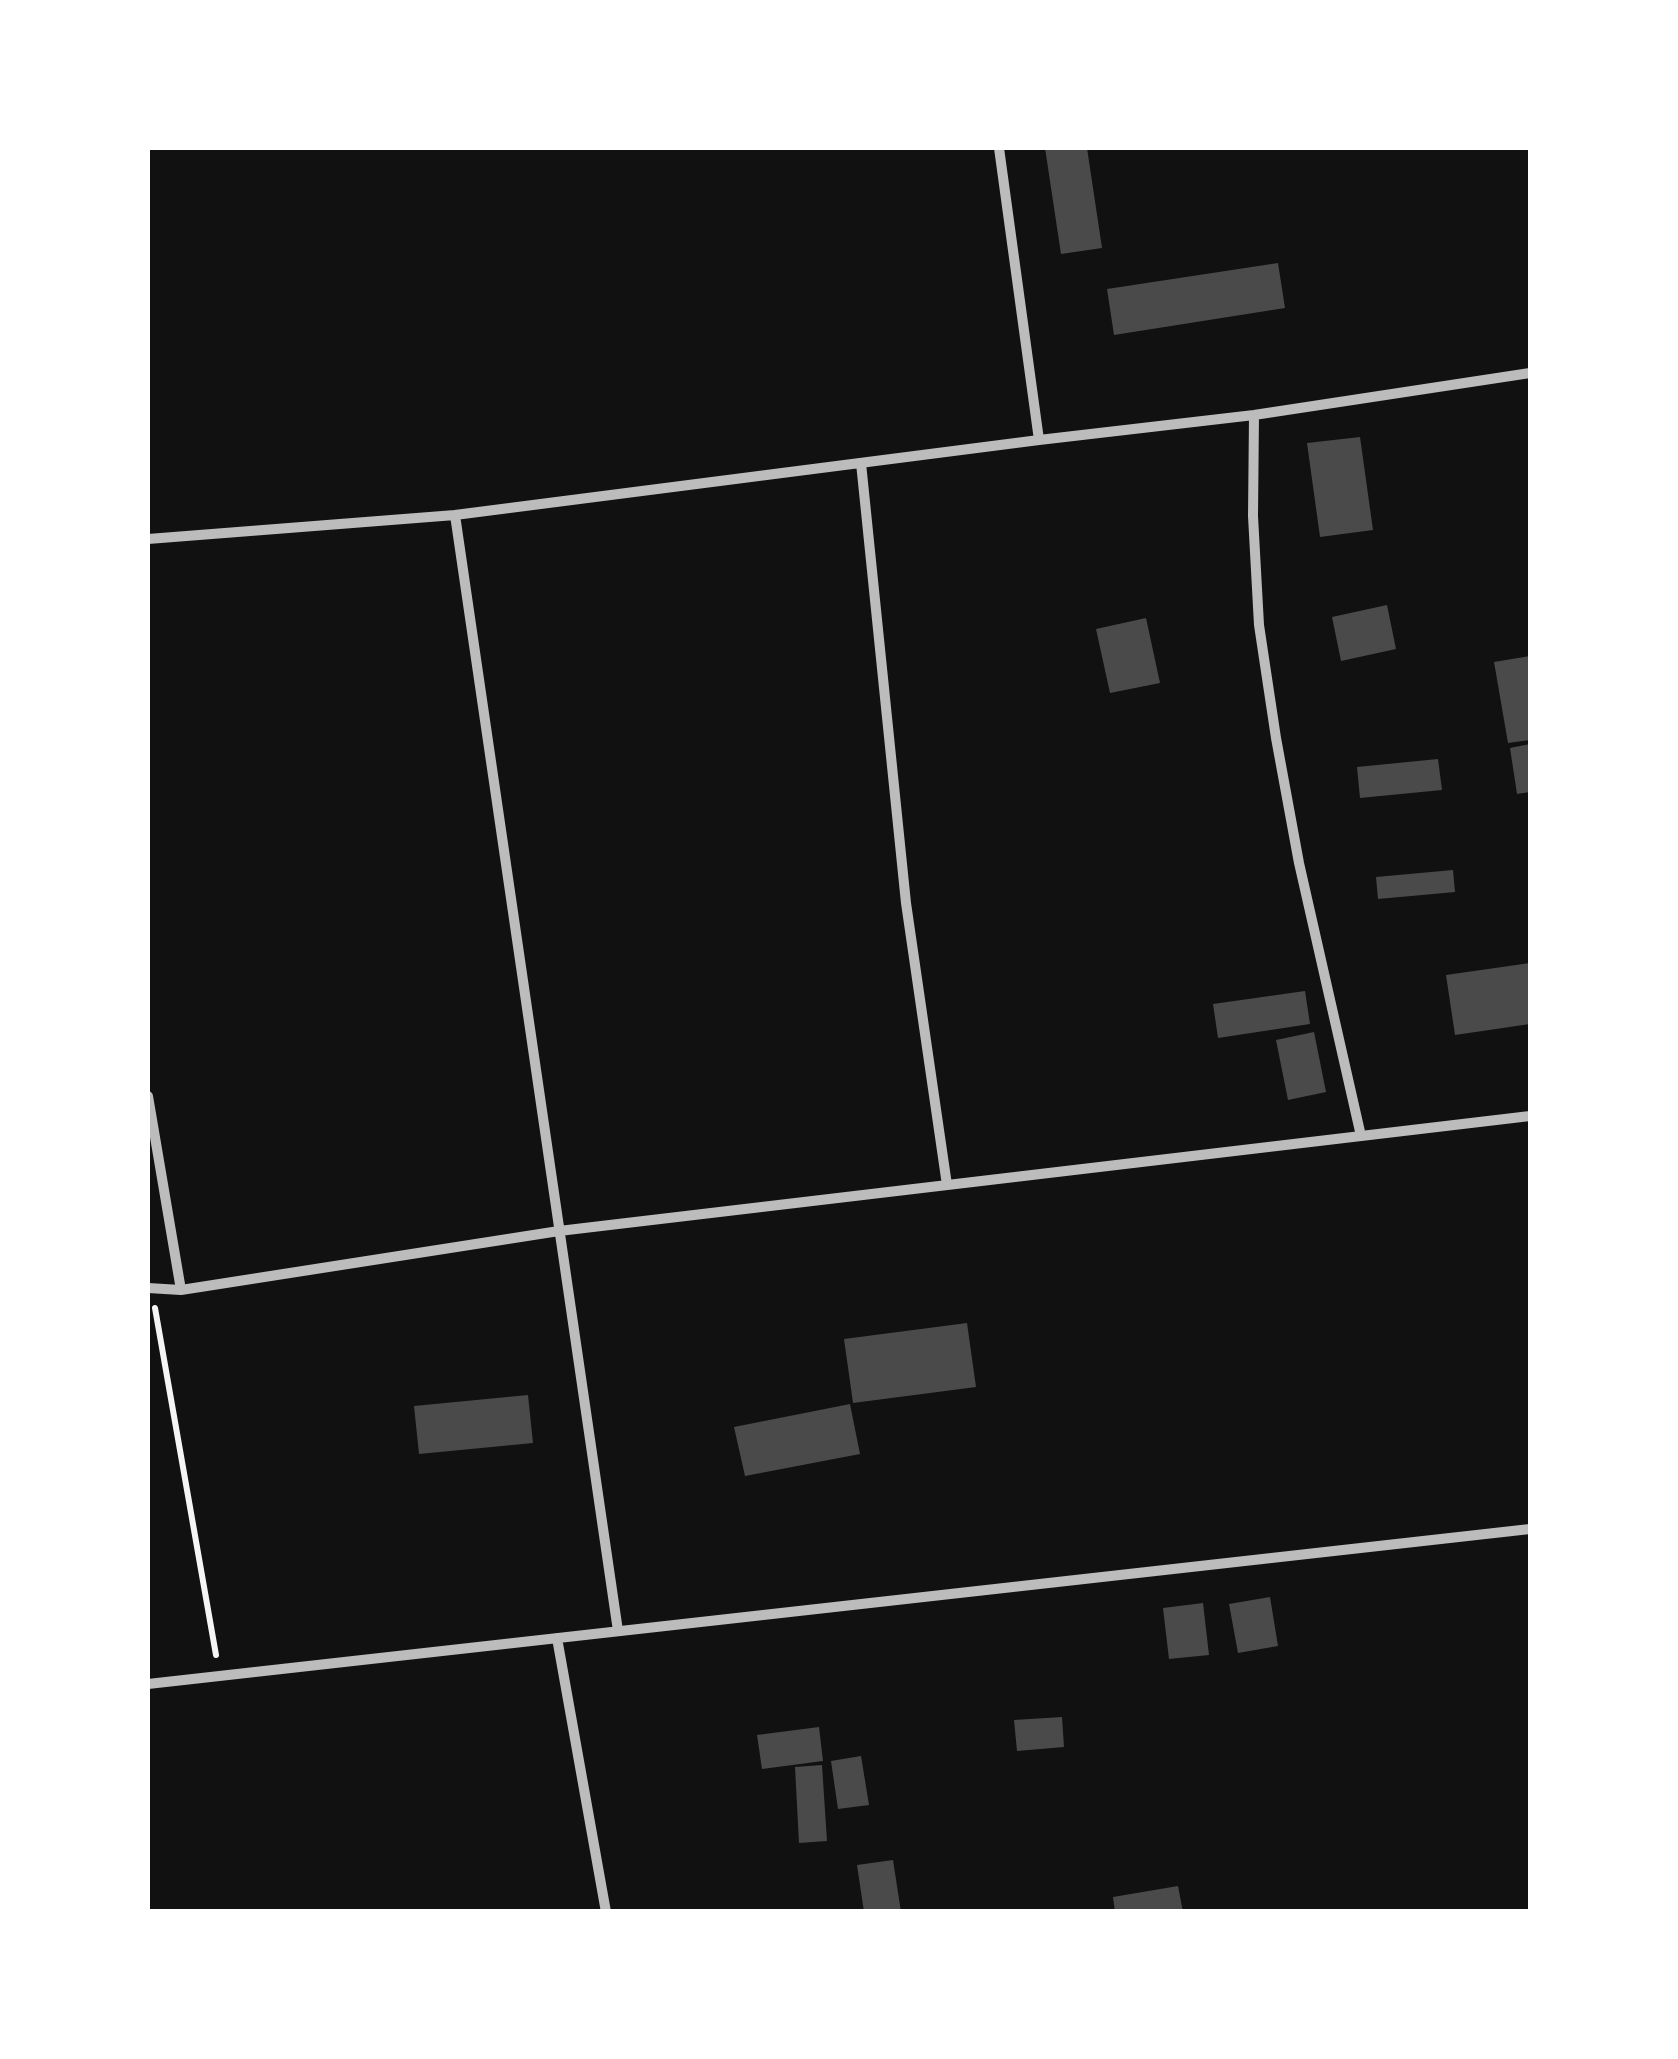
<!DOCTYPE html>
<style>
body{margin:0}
#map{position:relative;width:1678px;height:2059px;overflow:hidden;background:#111;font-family:"Noto Sans",sans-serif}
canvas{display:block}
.frame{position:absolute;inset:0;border:150px solid #fff;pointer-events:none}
</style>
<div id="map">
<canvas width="1678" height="2059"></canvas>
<div class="frame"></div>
</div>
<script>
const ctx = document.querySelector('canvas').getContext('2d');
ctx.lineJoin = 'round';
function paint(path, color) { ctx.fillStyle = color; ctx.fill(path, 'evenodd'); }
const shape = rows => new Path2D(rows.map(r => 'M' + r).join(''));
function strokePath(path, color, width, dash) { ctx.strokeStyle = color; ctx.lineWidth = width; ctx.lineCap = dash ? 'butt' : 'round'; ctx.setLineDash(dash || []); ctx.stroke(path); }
paint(shape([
 [1045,148,1087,148,1102,248,1061,254],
 [1278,263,1285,308,1114,335,1107,289],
 [1360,437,1373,530,1320,537,1307,443],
 [1387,605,1396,649,1341,661,1332,617],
 [1146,618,1160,683,1110,693,1096,629],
 [1530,656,1530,740,1508,743,1494,662],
 [1530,744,1530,792,1517,794,1510,748],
 [1438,759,1442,790,1360,798,1357,767],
 [1453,870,1455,892,1378,899,1376,877],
 [1530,963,1530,1024,1455,1035,1446,975],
 [1305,991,1310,1024,1218,1038,1213,1004],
 [1314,1032,1326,1092,1288,1100,1276,1040],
 [967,1323,976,1387,853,1403,844,1339],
 [528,1395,533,1443,419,1454,414,1406],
 [850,1404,860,1454,745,1476,734,1427],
 [1270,1597,1278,1646,1238,1653,1229,1604],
 [1203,1603,1209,1655,1169,1659,1163,1608],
 [1062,1717,1064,1747,1017,1751,1014,1720],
 [819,1727,823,1761,762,1769,757,1735],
 [861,1756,869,1805,838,1809,831,1761],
 [822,1765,827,1841,799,1843,795,1767],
 [893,1860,901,1912,864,1912,857,1865],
 [1178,1886,1183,1912,1115,1912,1113,1897]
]), '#4a4a4a');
strokePath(shape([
 [155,1308,216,1655]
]), '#f5f5f5', 6);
strokePath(shape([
 [999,148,1039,440],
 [1254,415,1253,516,1259,625,1276,738,1299,863,1361,1136],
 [861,463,906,903,947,1185],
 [455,515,618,1631],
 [148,539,455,515,1039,440,1254,415,1530,373],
 [148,1096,181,1290],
 [148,1288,181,1290,559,1231,1530,1116],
 [557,1638,606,1912],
 [148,1684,1530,1529]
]), '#bcbcbc', 10);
</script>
